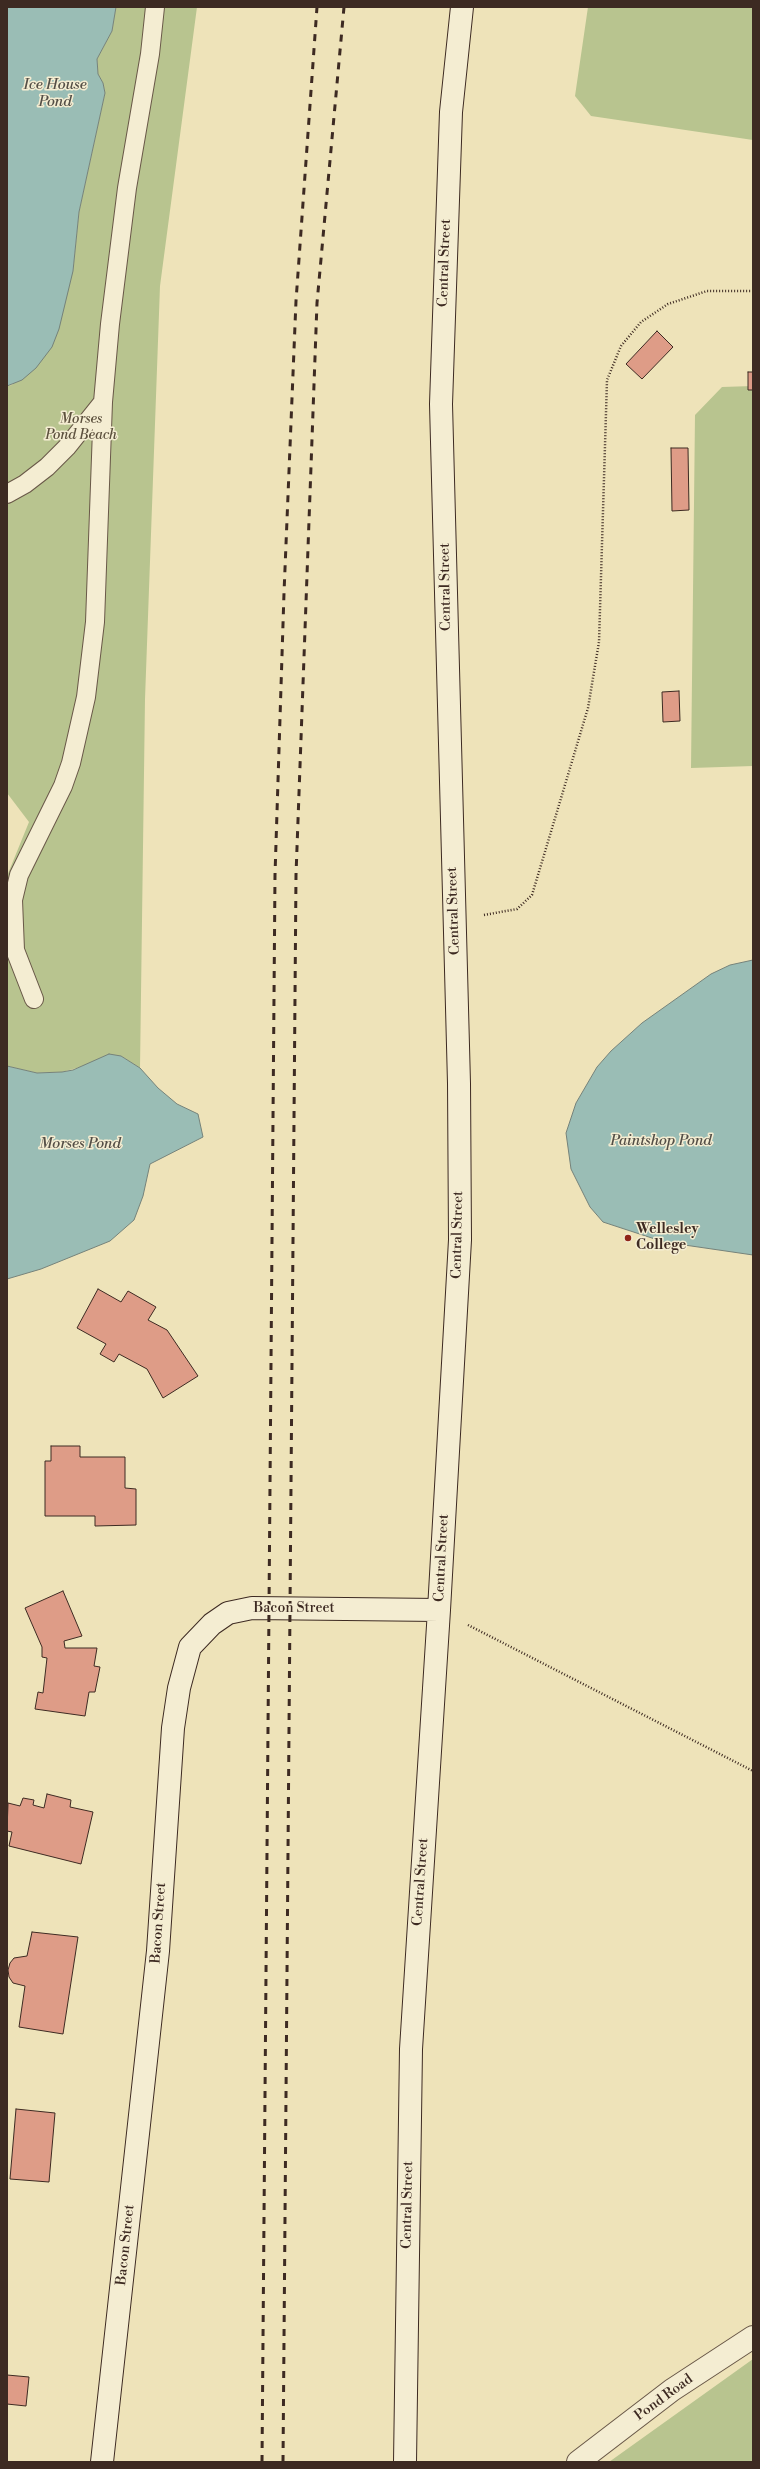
<!DOCTYPE html>
<style>
body{margin:0}
#map{position:relative;width:760px;height:2469px;overflow:hidden;background:#eee3b9;font-family:"Libre Bodoni",serif}
canvas{display:block}
.frame{position:absolute;inset:0;border:8px solid #3d2a22;pointer-events:none}
</style>
<div id="map">
<canvas width="760" height="2469"></canvas>
<div class="frame"></div>
</div>
<script>
const ctx = document.querySelector('canvas').getContext('2d');
ctx.lineJoin = 'round';
function paint(path, color) { ctx.fillStyle = color; ctx.fill(path, 'evenodd'); }
const shape = rows => new Path2D(rows.map(r => 'M' + r).join(''));
function strokePath(path, color, width, dash) { ctx.strokeStyle = color; ctx.lineWidth = width; ctx.lineCap = dash ? 'butt' : 'round'; ctx.setLineDash(dash || []); ctx.stroke(path); }
function write(font, color, halo, rows, align = 'center') {
  ctx.font = font + ' "Libre Bodoni",serif'; ctx.lineWidth = 3; ctx.setLineDash([]); ctx.textBaseline = 'middle'; ctx.strokeStyle = halo; ctx.fillStyle = color; for (const [text, x, y, turn = 0] of rows) {
    ctx.save(); ctx.translate(x, y); ctx.rotate((+turn || 0) * Math.PI / 180); ctx.textAlign = isNaN(turn) ? turn : align; if (halo) ctx.strokeText(text, 0, 0); ctx.fillText(text, 0, 0); ctx.restore();
  }
}
paint(shape([
 [116,7,197,7,160,286,145,699,140,1068,121,1056,62,1072,37,1073,7,1066,7,876,29,822,7,793,7,386,12,385,73,271,79,212,105,93,103,83,98,74,97,59,112,31],
 [588,7,753,7,753,140,591,116,575,96],
 [753,386,753,766,691,768,695,415,722,387],
 [753,2359,753,2462,609,2462]
]), '#b8c48f');
const water = shape([
 [7,7,116,7,112,31,97,59,98,74,103,83,105,93,79,212,73,271,59,329,52,347,36,368,22,380,7,386,7,7],
 [753,960,753,1255,664,1242,603,1222,590,1207,571,1169,566,1133,576,1103,597,1067,611,1051,642,1023,711,974,730,965,753,960],
 [109,1054,121,1056,140,1068,158,1088,177,1104,198,1114,203,1137,150,1164,143,1196,134,1220,110,1241,41,1269,7,1279,7,1066,37,1073,62,1072,73,1070,109,1054]
]);
paint(water, '#9abdb5');
strokePath(water, '#75827a', 1);
const building = shape([
 [657,331,673,347,642,379,626,364,657,331],
 [748,372,753,372,753,390,748,390,748,372],
 [671,448,688,448,689,510,672,511,671,448],
 [679,691,680,721,663,722,662,692,679,691],
 [98,1289,121,1302,128,1291,156,1307,148,1320,167,1330,198,1376,163,1398,147,1369,119,1354,114,1362,100,1354,106,1344,77,1328,98,1289],
 [51,1446,80,1446,80,1457,125,1457,125,1488,136,1489,136,1525,95,1526,95,1516,45,1516,45,1461,51,1461,51,1446],
 [63,1591,82,1636,64,1641,65,1648,97,1648,94,1666,100,1667,95,1692,89,1692,85,1716,35,1709,38,1692,43,1693,47,1658,42,1657,42,1647,25,1608,63,1591],
 [47,1794,71,1800,70,1807,93,1812,81,1864,9,1846,12,1832,7,1831,8,1803,20,1806,23,1798,34,1800,33,1805,44,1808,47,1794],
 [32,1932,78,1937,63,2034,19,2027,25,1986,13,1983,9,1977,8,1970,10,1963,14,1958,27,1956,32,1932],
 [16,2109,55,2113,49,2182,10,2179,16,2109],
 [7,2375,29,2377,26,2406,7,2404,7,2375]
]);
paint(building, '#de9c87');
strokePath(building, '#3d2a22', 1);
const lane = shape([
 [7,494,25,484,47,467,67,447,103,402],
 [34,999,15,950,13,900,19,875,63,786,71,763,86,697,95,622,103,402,110,324,127,188,150,54,155,7]
]);
const street = shape([
 [578,2462,672,2390,753,2337]
]);
const secondary = shape([
 [102,2462,158,1951,173,1728,179,1688,190,1647,212,1624,228,1613,252,1608,439,1610],
 [405,2462,411,2049,439,1610,460,1240,459,1083,441,404,451,112,462,7]
]);
strokePath(lane, '#695848', 20);
strokePath(street, '#695848', 24);
strokePath(secondary, '#3d2a22', 24);
strokePath(shape([
 [484,915,517,909,532,895,588,708,599,642,607,380,621,346,641,322,668,304,707,291,753,291],
 [468,1625,753,1771]
]), '#3d2a22', 2.5, [1, 2]);
strokePath(lane, '#f4edd2', 18);
strokePath(street, '#f4edd2', 22);
strokePath(secondary, '#f4edd2', 22);
strokePath(shape([
 [262,2462,275,875,284,593,296,301,317,7],
 [283,2462,296,875,317,303,344,7]
]), '#3d2a22', 3, [7, 7]);
for (const [x, y, r, color] of [
 [628,1238,4,"#8f2418"]
]) { const dot = new Path2D(); dot.arc(x, y, r, 0, 2 * Math.PI); ctx.fillStyle = color; ctx.fill(dot); strokePath(dot, '#f4edd2', 1.5); }
write('14px', '#3d2a22', '#f4edd2', [
 ["Central Street",445,263,-88],
 ["Central Street",446,587,-91],
 ["Central Street",454,911,-92],
 ["Central Street",458,1235,-89],
 ["Central Street",442,1558,-87],
 ["Bacon Street",294,1609],
 ["Central Street",421,1882,-86],
 ["Bacon Street",159,1923,-86],
 ["Central Street",408,2205,-89],
 ["Bacon Street",126,2245,-84],
 ["Pond Road",664,2398,-36]
]);
write('italic 14px', '#5c503d', '#f4edd2', [
 ["Morses",81,420],
 ["Pond Beach",81,436]
]);
write('bold 14px', '#3d2a22', '#f4edd2', [
 ["Wellesley",636,1230],
 ["College",636,1246]
], 'left');
write('italic 15px', '#544f47', '#f4edd2', [
 ["Ice House",55,85],
 ["Pond",55,102],
 ["Paintshop Pond",661,1141],
 ["Morses Pond",80,1144]
]);
</script>
